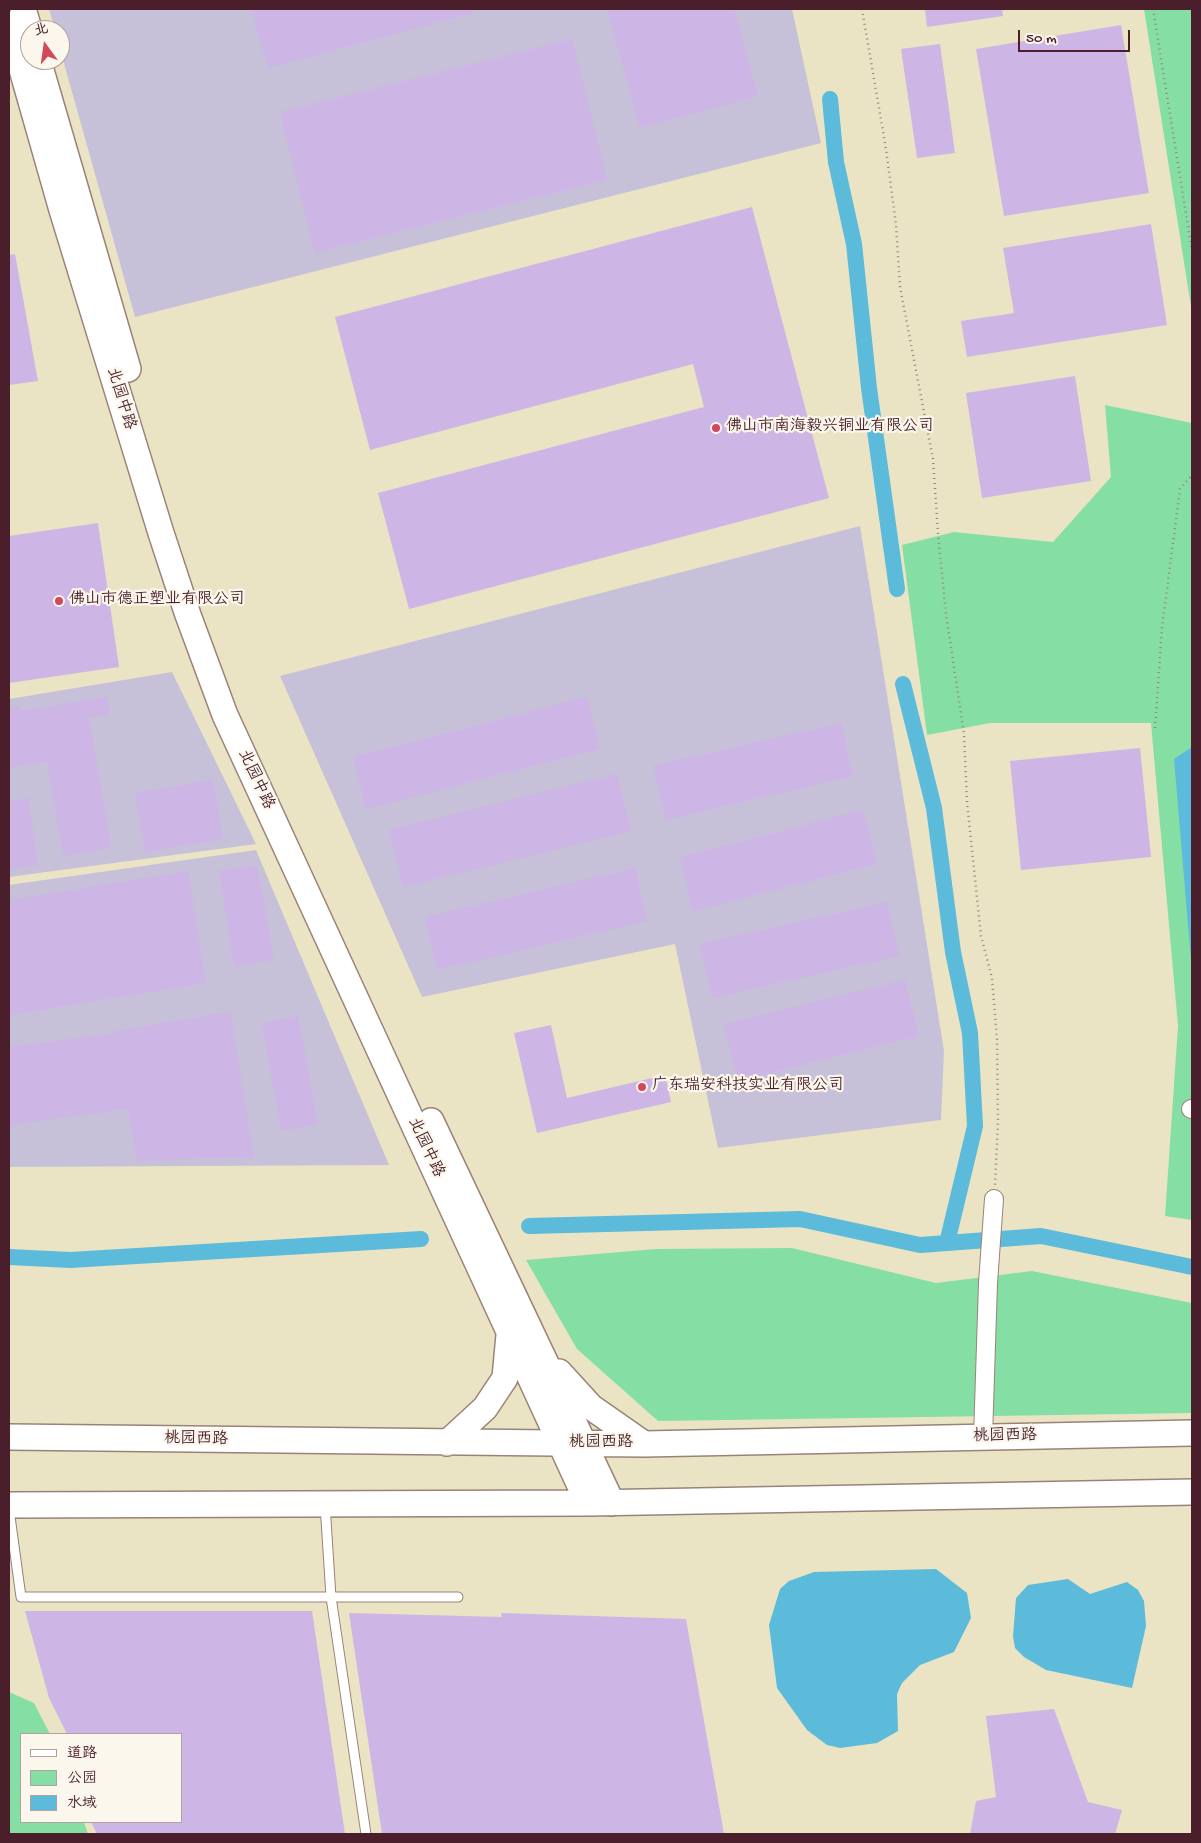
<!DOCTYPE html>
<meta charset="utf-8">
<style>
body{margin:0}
#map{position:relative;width:1201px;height:1843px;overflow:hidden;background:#eae4c4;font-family:"Gochi Hand","LXGW WenKai TC",sans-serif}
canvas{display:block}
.frame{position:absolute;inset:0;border:10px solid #4a1f2b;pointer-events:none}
.legend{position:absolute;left:20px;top:1733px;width:162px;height:90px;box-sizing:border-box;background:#fbf7ec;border:1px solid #b4a19f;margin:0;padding:6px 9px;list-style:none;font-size:15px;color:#4a1f2b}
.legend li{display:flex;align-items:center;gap:10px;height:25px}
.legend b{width:25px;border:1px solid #b4a19f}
.north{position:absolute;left:20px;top:20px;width:50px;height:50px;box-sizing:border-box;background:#fbf7ec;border:1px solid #b4a19f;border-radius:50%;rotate:346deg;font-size:14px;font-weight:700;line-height:20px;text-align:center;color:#4a1f2b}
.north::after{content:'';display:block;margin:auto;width:18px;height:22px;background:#d1495b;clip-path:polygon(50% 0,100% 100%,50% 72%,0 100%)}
.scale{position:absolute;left:1018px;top:30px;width:112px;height:22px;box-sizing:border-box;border:2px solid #4a1f2b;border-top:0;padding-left:6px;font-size:15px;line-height:18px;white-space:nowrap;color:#4a1f2b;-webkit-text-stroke:4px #fbf7ec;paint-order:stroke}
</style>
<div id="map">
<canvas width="1201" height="1843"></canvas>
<div class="frame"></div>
<ul class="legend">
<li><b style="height:6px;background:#fff"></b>道路</li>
<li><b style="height:14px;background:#85dfa4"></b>公园</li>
<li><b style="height:14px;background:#5cbada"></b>水域</li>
</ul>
<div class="north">北</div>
<div class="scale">50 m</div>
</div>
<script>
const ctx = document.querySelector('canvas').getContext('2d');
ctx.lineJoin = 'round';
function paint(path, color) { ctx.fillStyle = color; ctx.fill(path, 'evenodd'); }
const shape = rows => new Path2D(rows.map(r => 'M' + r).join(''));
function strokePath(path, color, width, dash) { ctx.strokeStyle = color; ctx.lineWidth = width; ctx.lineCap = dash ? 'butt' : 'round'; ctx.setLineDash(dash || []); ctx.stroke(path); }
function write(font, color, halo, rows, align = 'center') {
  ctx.font = font + ' "Gochi Hand","LXGW WenKai TC",sans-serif'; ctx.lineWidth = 4.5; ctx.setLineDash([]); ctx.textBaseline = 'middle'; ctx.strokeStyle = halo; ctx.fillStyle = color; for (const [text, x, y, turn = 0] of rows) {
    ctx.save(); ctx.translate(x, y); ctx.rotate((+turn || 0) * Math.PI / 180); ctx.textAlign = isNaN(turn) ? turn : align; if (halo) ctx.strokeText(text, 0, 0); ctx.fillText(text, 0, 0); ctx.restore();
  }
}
paint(shape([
 [49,9,792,9,821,143,135,317,60,49,60,30,55,30],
 [860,526,944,1051,941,1120,718,1148,675,944,422,997,280,676],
 [172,672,256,844,9,877,9,699],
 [256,850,389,1165,9,1167,9,885]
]), '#c7c0d9');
paint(shape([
 [1144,9,1192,9,1192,313],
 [1105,405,1192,423,1192,1220,1165,1216,1178,1026,1151,723,990,723,927,735,902,545,954,532,1053,542,1111,477],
 [792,1248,936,1283,1032,1271,1192,1303,1192,1413,658,1421,577,1349,526,1260,656,1249],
 [9,1692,34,1703,50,1734,21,1734,21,1822,84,1822,88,1834,9,1834]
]), '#85dfa4');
paint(shape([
 [1192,747,1192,972,1174,759],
 [936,1569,967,1593,971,1618,954,1652,920,1665,902,1683,897,1694,898,1731,877,1743,840,1748,827,1745,807,1730,777,1688,769,1625,780,1589,789,1581,814,1572],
 [1068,1579,1090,1594,1127,1582,1138,1590,1144,1601,1146,1626,1132,1688,1046,1670,1024,1657,1015,1648,1013,1636,1016,1598,1028,1585]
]), '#5cbada');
strokePath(shape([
 [830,99,836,162,854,244,869,388,897,589],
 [903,684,934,808,953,952,970,1033,975,1126,947,1243],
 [529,1226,800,1219,920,1245,1041,1236,1192,1267],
 [9,1257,70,1260,421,1239]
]), '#5cbada', 16);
paint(shape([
 [251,9,473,9,473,13,268,68],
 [607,9,734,9,758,96,640,128],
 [925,9,1002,9,1003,16,927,27],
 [1121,25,1149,193,1004,216,976,49],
 [572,39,607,180,315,253,280,112],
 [940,44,955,153,917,158,901,49],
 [752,207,829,498,409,609,378,493,704,407,693,364,370,450,335,317],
 [1151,224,1167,325,967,357,961,321,1014,313,1003,248],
 [15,254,38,381,9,385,9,255],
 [1075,376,1091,481,982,498,966,393],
 [98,523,119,667,9,683,9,536],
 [107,697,110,714,89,718,111,848,63,856,47,761,9,768,9,708,19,706,20,711],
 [587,697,600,749,366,809,353,757],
 [841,723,853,776,666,820,653,766],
 [1140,748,1151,857,1021,870,1010,761],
 [617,774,631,831,403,887,389,830],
 [213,780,223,839,145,852,135,793],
 [28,798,38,865,9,869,9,801],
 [863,810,877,864,693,911,680,857],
 [257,865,274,960,234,966,219,871],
 [635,868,647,921,437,970,425,917],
 [188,871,206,983,9,1015,9,900],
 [887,902,899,956,712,998,700,944],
 [905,980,919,1036,738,1081,724,1024],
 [230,1012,254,1157,137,1161,128,1109,9,1125,9,1047,115,1033,115,1031],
 [298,1016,318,1124,281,1131,262,1023],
 [551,1025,567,1098,665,1075,671,1102,537,1133,514,1033],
 [25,1611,312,1611,345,1834,97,1834,91,1822,181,1822,181,1734,67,1734,49,1698],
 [349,1613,502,1617,501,1613,686,1619,724,1834,382,1834],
 [1054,1709,1088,1802,1122,1810,1115,1834,970,1834,976,1801,996,1797,986,1716]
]), '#cdb5e5');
const lane = shape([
 [325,1504,331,1597,366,1834],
 [9,1509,21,1597,458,1597]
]);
const street = shape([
 [1191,1109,1192,1109],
 [983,1437,988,1283,994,1199]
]);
const secondary = shape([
 [23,9,30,32],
 [9,24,62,210,161,533,188,615,225,715,588,1503],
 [38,60,128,369],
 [431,1121,612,1503],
 [559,1372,591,1407,644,1444],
 [9,1437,644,1444,1192,1433],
 [447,1443,485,1408,505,1378,509,1335],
 [9,1505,588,1503,1192,1492]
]);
strokePath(lane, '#9a8278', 11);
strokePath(street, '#9a8278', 20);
strokePath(secondary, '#9a8278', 28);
strokePath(shape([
 [862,9,886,149,896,225,900,287,933,459,938,534,946,614,964,734,967,802,981,936,992,978,997,1039,998,1122,995,1185],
 [1153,9,1192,251],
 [1155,728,1162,628,1180,489,1192,475]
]), '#9a8278', 2.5, [1, 4]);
strokePath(lane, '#fff', 9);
strokePath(street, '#fff', 18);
strokePath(secondary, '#fff', 25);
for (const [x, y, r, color] of [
 [716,428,5,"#d1495b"],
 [59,601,5,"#d1495b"],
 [642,1087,5,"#d1495b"]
]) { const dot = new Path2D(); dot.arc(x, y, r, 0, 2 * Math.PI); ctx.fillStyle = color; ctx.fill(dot); strokePath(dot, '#fbf7ec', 2); }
write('16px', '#4a1f2b', '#fbf7ec', [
 ["北园中路",120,399,73],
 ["北园中路",255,780,65],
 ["北园中路",425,1148,65],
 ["桃园西路",1005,1437,-1],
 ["桃园西路",196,1440,1],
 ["桃园西路",601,1444]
]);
write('16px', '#4a1f2b', '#fbf7ec', [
 ["佛山市南海毅兴铜业有限公司",726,428],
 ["佛山市德正塑业有限公司",69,601],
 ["广东瑞安科技实业有限公司",652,1087]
], 'left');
</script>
